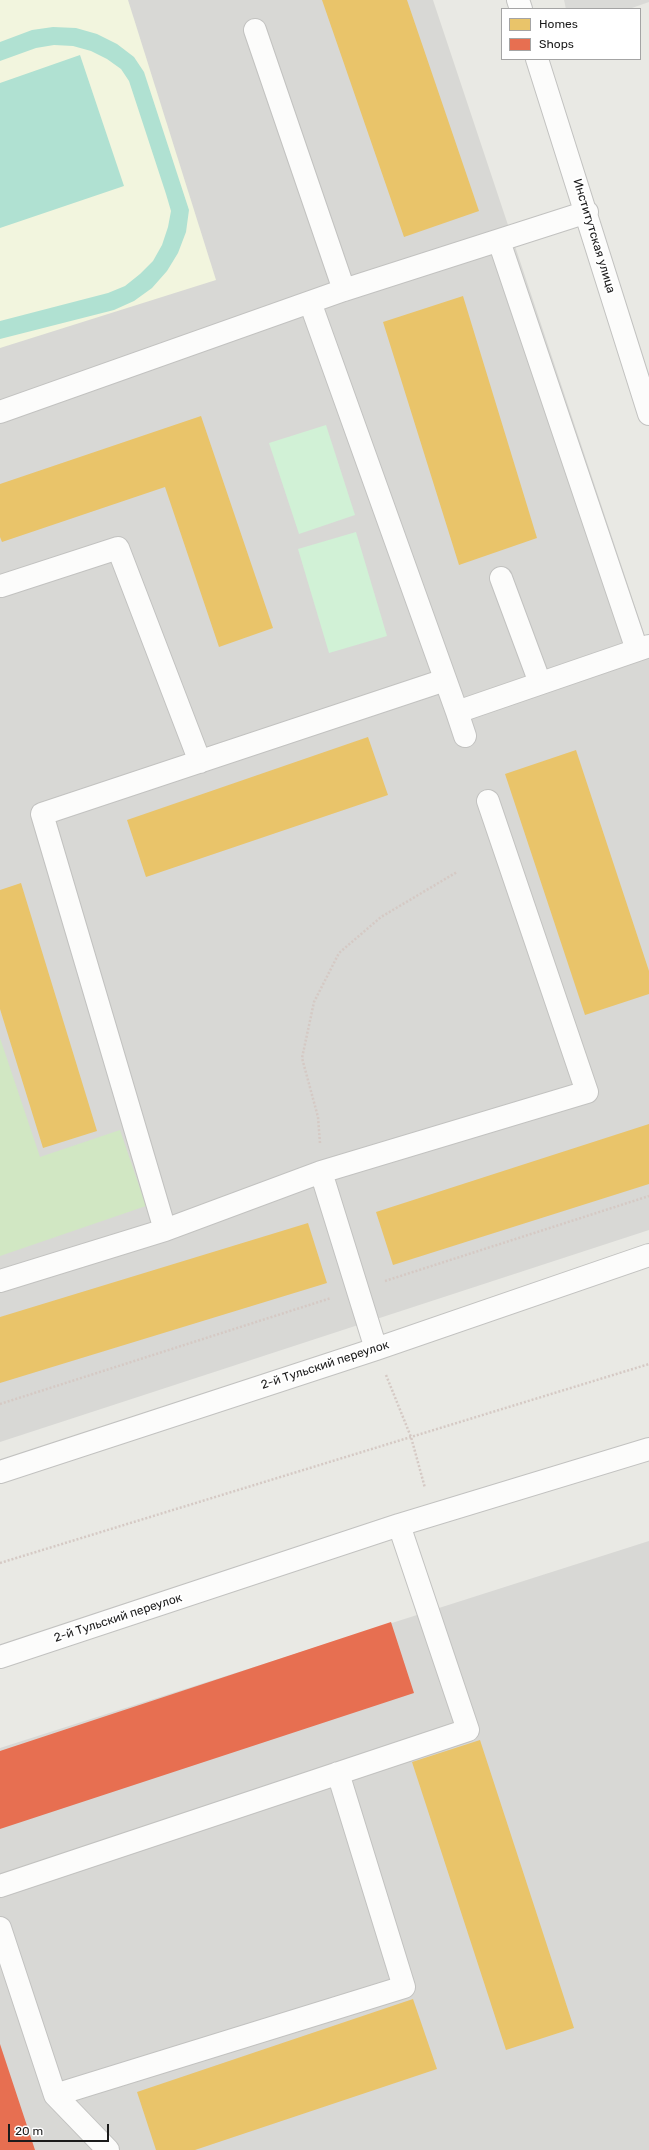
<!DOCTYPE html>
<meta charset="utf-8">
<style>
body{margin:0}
#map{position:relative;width:649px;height:2150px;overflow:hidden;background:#e9e9e4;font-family:Rubik,sans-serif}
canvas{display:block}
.legend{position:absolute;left:501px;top:8px;width:140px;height:52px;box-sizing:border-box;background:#fff;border:1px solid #a4a4a4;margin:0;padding:5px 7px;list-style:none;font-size:12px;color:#1b1b1b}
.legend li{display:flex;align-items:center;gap:8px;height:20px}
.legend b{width:20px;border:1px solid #a4a4a4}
.scale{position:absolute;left:8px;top:2124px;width:101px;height:18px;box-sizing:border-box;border:2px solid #1b1b1b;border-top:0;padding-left:5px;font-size:12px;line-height:14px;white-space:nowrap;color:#1b1b1b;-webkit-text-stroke:3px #fff;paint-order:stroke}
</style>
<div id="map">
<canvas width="649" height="2150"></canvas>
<ul class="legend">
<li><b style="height:11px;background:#e9c46a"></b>Homes</li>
<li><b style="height:11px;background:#e76f51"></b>Shops</li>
</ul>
<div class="scale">20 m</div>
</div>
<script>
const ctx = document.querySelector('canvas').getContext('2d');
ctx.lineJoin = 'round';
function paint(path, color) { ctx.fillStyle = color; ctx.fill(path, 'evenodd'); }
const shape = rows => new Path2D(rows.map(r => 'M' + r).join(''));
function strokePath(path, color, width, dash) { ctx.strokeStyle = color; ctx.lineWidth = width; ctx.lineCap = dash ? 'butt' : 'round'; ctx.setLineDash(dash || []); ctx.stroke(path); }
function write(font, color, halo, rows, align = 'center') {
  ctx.font = font + ' Rubik,sans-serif'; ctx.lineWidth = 4; ctx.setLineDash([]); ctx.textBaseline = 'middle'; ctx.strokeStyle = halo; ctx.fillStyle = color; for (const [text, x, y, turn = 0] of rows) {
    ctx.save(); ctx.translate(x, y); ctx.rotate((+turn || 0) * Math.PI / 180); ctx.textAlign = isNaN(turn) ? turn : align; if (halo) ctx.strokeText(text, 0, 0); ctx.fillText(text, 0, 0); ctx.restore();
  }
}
paint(shape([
 [0,0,433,0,649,648,649,1230,0,1442],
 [649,1541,649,2150,0,2150,0,1748]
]), '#d8d8d5');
paint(shape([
 [0,0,128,0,216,280,0,348]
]), '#f2f5de');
paint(shape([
 [0,1038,40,1157,120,1130,146,1206,0,1256]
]), '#d1e7c3');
paint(shape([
 [326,425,355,515,299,534,269,443],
 [356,532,387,636,329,653,298,549]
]), '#d1f1d6');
paint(shape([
 [53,27,76,28,97,34,117,44,134,57,144,72,189,210,186,232,178,253,167,271,152,288,134,301,114,310,0,339,0,321,108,293,125,286,140,274,153,261,162,245,168,227,171,211,166,194,129,81,121,69,107,59,91,51,73,46,54,45,36,48,0,61,0,42,32,30],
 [80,55,124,186,0,228,0,83]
]), '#b0e1d2');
paint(shape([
 [564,0,649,0,649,2,629,9,566,9]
]), '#dadad7');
paint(shape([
 [322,0,407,0,479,211,404,237],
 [463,296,537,538,459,565,383,322],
 [201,416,273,628,219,647,165,487,2,542,0,537,0,484],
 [368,737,388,795,146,877,127,820],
 [576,750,649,971,649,994,585,1015,505,774],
 [21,883,97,1131,43,1148,0,1009,0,890],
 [649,1124,649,1184,393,1265,376,1212],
 [308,1223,327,1283,0,1383,0,1317],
 [480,1740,574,2028,506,2050,412,1762],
 [413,1999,437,2069,195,2150,156,2150,137,2092]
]), '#e9c46a');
paint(shape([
 [391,1622,414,1693,0,1829,0,1751],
 [0,2044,35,2150,0,2150]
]), '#e76f51');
const minor = shape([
 [518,0,521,9],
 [255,30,344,290],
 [537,59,649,414],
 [499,241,637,650],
 [310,302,457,712,649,646],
 [0,412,344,290,587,212],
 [501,578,540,683],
 [1,586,118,548,200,762],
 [457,712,465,736],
 [321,1172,376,1349],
 [165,1230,42,814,445,680],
 [0,1281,165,1230,321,1172,587,1092,488,801],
 [0,1472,376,1349,649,1255],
 [0,1657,399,1525,649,1449],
 [0,1886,468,1730,399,1525],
 [0,1928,55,2095,108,2150],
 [55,2095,404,1987,338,1773]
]);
strokePath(minor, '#c2c2c0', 24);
strokePath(shape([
 [320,1143,318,1117,302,1058,314,1002,339,953,381,917,457,872],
 [385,1281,649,1196],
 [386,1375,411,1437,425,1488],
 [0,1404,331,1298],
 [0,1563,649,1364]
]), '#d5c9c4', 2.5, [2, 2]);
strokePath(minor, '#fcfcfb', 22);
write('12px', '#1b1b1b', '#fff', [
 ["Институтская улица",594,236,73],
 ["2-й Тульский переулок",325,1365,-18],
 ["2-й Тульский переулок",118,1618,-18]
]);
</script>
